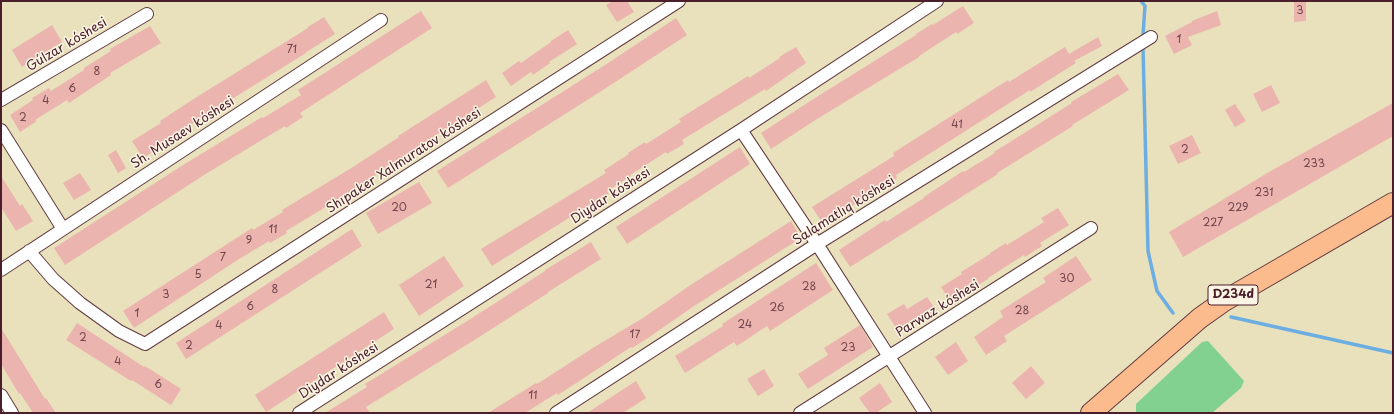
<!DOCTYPE html>
<meta charset="utf-8">
<style>
body{margin:0}
#map{position:relative;width:1394px;height:414px;overflow:hidden;background:#e9e1bc;font-family:"Playpen Sans",sans-serif}
canvas{display:block}
.frame{position:absolute;inset:0;border:2px solid #4a1f2b;pointer-events:none}
</style>
<div id="map">
<canvas width="1394" height="414"></canvas>
<div class="frame"></div>
</div>
<script>
const ctx = document.querySelector('canvas').getContext('2d');
ctx.lineJoin = 'round';
function paint(path, color) { ctx.fillStyle = color; ctx.fill(path, 'evenodd'); }
const shape = rows => new Path2D(rows.map(r => 'M' + r).join(''));
function strokePath(path, color, width, dash) { ctx.strokeStyle = color; ctx.lineWidth = width; ctx.lineCap = dash ? 'butt' : 'round'; ctx.setLineDash(dash || []); ctx.stroke(path); }
function write(font, color, halo, rows, align = 'center') {
  ctx.font = font + ' "Playpen Sans",sans-serif'; ctx.lineWidth = 3; ctx.setLineDash([]); ctx.textBaseline = 'middle'; ctx.strokeStyle = halo; ctx.fillStyle = color; for (const [text, x, y, turn = 0] of rows) {
    ctx.save(); ctx.translate(x, y); ctx.rotate((+turn || 0) * Math.PI / 180); ctx.textAlign = isNaN(turn) ? turn : align; if (halo) ctx.strokeText(text, 0, 0); ctx.fillText(text, 0, 0); ctx.restore();
  }
}
paint(shape([
 [1208,341,1244,381,1241,388,1212,413,1136,413,1136,404,1202,342]
]), '#82d191');
strokePath(shape([
 [1141,1,1145,6,1143,35],
 [1143,48,1148,251,1157,291,1173,313],
 [1231,317,1393,353]
]), '#6caee1', 3.5);
paint(shape([
 [613,1,627,1,634,12,617,22,606,5],
 [1294,1,1306,1,1306,21,1294,22],
 [963,6,974,23,957,34,956,32,919,56,919,57,817,119,771,149,761,133,815,98,916,35,916,34,932,24,933,25],
 [421,11,432,28,300,113,303,117,286,128,285,126,204,175,65,265,54,248,183,165,262,117,263,118,301,95,298,90],
 [1217,11,1221,25,1188,37,1192,45,1174,54,1165,36,1192,22,1192,21],
 [324,17,335,34,305,53,306,53,187,127,158,145,160,147,143,158,132,141,161,123,160,121,192,100,308,28,308,27],
 [676,18,687,35,603,90,448,188,437,171,605,65],
 [52,25,62,42,22,67,12,50],
 [150,26,161,43,110,73,111,75,69,103,67,100,35,120,37,121,20,132,10,115,33,100,32,98,49,88,51,91,84,70,84,68,111,51,110,49],
 [568,30,577,44,549,62,550,63,533,75,531,72,511,86,502,73,519,61,521,63,551,42,551,41],
 [1098,37,1102,46,1074,61,1076,63,1030,92,1030,90,896,175,897,178,823,224,812,207,894,156,893,153,1008,80,1009,82,1065,47,1069,54],
 [796,47,806,63,766,91,765,89,682,140,684,144,667,154,666,152,630,175,631,176,607,191,609,194,569,218,492,266,481,249,606,173,604,170,629,154,628,153,645,142,646,144,681,122,679,119,748,76,749,78,780,58,779,57],
 [1118,74,1129,90,1072,125,1073,126,997,173,998,174,850,267,839,250,885,220,886,222,924,198,924,197,963,171,964,172,995,153,994,152,1072,103,1071,102],
 [486,80,496,97,425,142,402,157,403,158,357,187,357,188,286,231,287,233,270,243,269,241,236,261,134,328,123,311,252,228,253,230,283,212,282,210,353,167,399,137,398,136],
 [1271,85,1280,103,1262,112,1253,94],
 [1393,103,1393,136,1183,257,1169,232,1269,172],
 [1235,104,1246,121,1235,127,1225,110],
 [1192,135,1201,153,1178,164,1169,146],
 [740,147,750,164,627,244,616,227],
 [116,150,126,168,118,173,108,155],
 [80,173,91,190,74,200,63,183],
 [1,176,20,206,22,204,33,221,16,231,1,207],
 [419,182,432,203,378,234,366,213],
 [1058,208,1069,225,1040,243,1042,246,1025,257,1024,255,988,278,988,279,964,294,965,296,952,304,941,287,962,274,961,272,990,254,990,253,1006,243,1007,245,1044,222,1041,218],
 [791,221,801,238,694,306,648,338,632,348,631,347,558,395,557,393,525,413,488,413,536,383,537,384,596,346,643,318,692,284],
 [352,229,362,246,186,359,176,343],
 [591,242,601,259,548,292,548,293,476,339,366,407,370,413,325,413,367,387,365,384,472,318,545,271,545,270],
 [444,256,464,286,419,316,399,285],
 [1076,256,1092,280,1004,336,1007,341,986,355,974,337,1003,317,1000,311,1046,282,1043,278],
 [816,263,833,290,770,331,767,326,737,346,734,342,685,373,675,356,723,326,722,324],
 [927,297,938,313,926,321,923,315,898,331,887,314,904,304,907,309],
 [384,312,394,329,266,412,255,395],
 [77,323,144,367,145,366,181,389,171,405,132,380,131,381,66,340],
 [860,325,873,347,808,389,798,374,828,355,824,348],
 [1,328,45,399,46,398,56,413,33,413,20,393,19,394,1,364],
 [956,342,968,361,948,375,935,357],
 [1031,366,1045,383,1026,399,1012,383],
 [764,369,774,386,758,396,747,379],
 [636,381,646,398,623,413,587,413],
 [880,383,892,402,876,413,870,413,859,398]
]), '#ebb4ae');
const minor = shape([
 [1,100,147,14],
 [1,130,63,229],
 [741,130,817,244,925,413],
 [29,251,53,279,80,303,119,331,145,344,679,1],
 [1,270,381,20],
 [1,395,12,413],
 [299,413,741,130,937,1],
 [556,413,817,244,1151,37],
 [800,413,1091,228]
]);
const primary = shape([
 [1091,413,1200,318,1224,301,1393,203]
]);
strokePath(minor, '#623c41', 14);
strokePath(primary, '#623c41', 22);
strokePath(minor, '#fff', 12);
strokePath(primary, '#fbbb8d', 20);
write('11px', '#72444c', null, [
 ["3",1300,11],
 ["1",1179,40],
 ["71",292,50],
 ["8",97,72],
 ["6",72,89],
 ["4",46,101],
 ["2",23,118],
 ["41",957,125],
 ["2",1185,150],
 ["233",1314,164],
 ["231",1264,193],
 ["20",399,208],
 ["229",1238,208],
 ["227",1213,223],
 ["11",273,230],
 ["9",249,241],
 ["7",223,258],
 ["5",198,275],
 ["30",1067,279],
 ["21",431,285],
 ["28",809,287],
 ["8",275,290],
 ["3",166,295],
 ["6",250,307],
 ["26",777,308],
 ["28",1022,311],
 ["1",137,314],
 ["24",745,325],
 ["4",219,326],
 ["17",635,335],
 ["2",83,338],
 ["2",189,346],
 ["23",848,348],
 ["4",118,362],
 ["6",158,385],
 ["11",533,396]
]);
for (const [x, y, w] of [
 [1233,295,50]
]) { const box = new Path2D(); box.roundRect(x - w / 2, y - 10, w, 20, 3); ctx.fillStyle = '#fcf5e5'; ctx.fill(box); strokePath(box, '#4a1f2b', 1); }
write('bold 12px', '#4a1f2b', null, [
 ["D234d",1233,295]
]);
write('13px', '#4a1f2b', '#fcf5e5', [
 ["Gúlzar kóshesi",67,45,-31],
 ["Sh. Musaev kóshesi",183,133,-33],
 ["Shıpaker Xalmuratov kóshesi",404,161,-33],
 ["Diydar kóshesi",611,196,-33],
 ["Salamatlıq kóshesi",844,211,-32],
 ["Parwaz kóshesi",938,309,-32],
 ["Diydar kóshesi",339,371,-33]
]);
</script>
